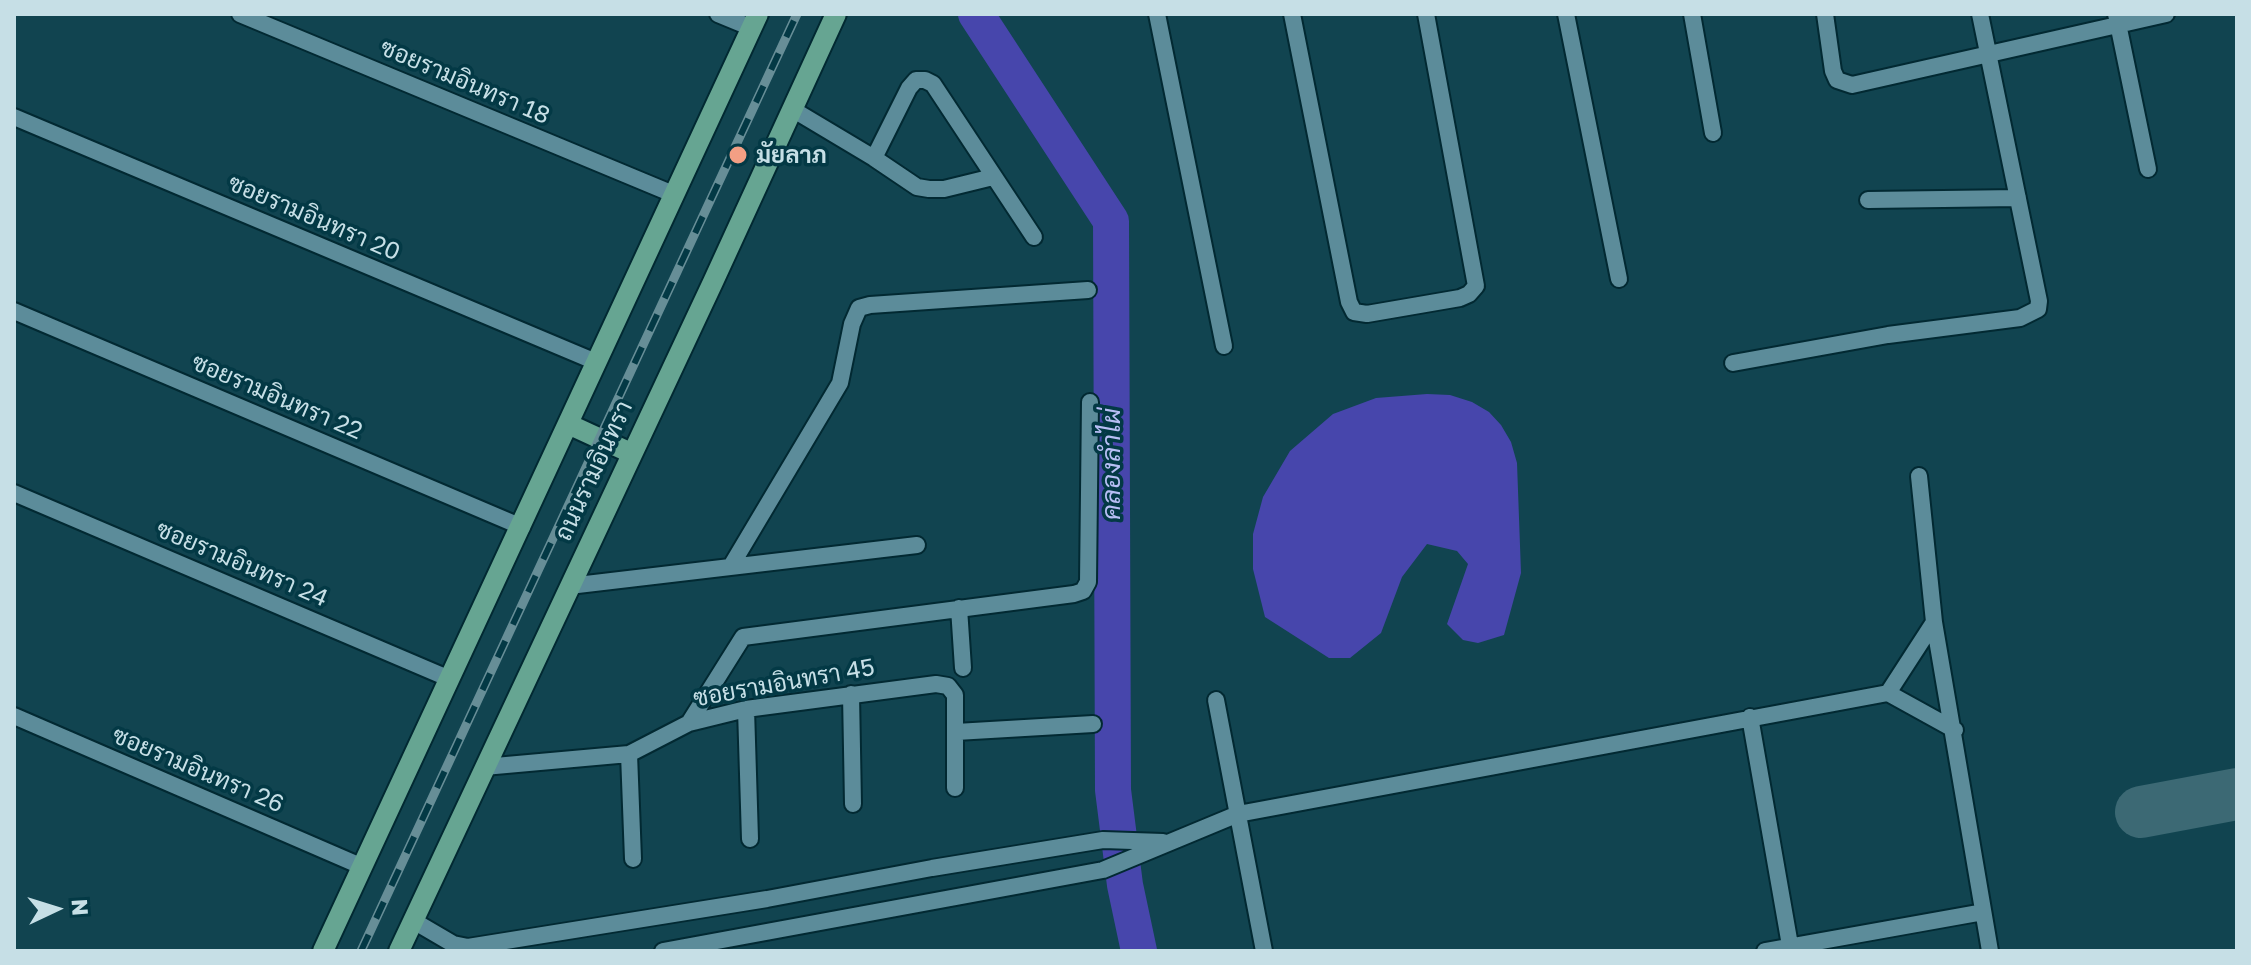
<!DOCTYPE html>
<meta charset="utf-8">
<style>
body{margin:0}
#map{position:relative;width:2251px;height:965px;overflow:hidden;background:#114450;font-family:"Golos Text",sans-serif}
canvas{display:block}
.frame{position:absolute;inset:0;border:16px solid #c6dfe6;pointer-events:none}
.north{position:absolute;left:16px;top:869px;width:80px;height:80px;-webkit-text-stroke:6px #033945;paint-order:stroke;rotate:86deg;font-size:22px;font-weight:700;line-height:32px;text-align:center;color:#c6dfe6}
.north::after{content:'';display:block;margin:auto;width:28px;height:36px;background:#c6dfe6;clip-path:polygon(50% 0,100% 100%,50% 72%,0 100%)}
</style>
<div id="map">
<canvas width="2251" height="965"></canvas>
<div class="frame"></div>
<div class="north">N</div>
</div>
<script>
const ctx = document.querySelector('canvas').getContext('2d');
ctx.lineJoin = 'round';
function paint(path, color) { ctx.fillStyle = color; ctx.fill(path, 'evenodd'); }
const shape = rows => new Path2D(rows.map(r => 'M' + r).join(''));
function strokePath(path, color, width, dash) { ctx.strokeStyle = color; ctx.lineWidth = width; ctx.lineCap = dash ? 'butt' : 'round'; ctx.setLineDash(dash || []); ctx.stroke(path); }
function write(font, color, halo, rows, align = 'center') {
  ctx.font = font + ' "Golos Text",Sarabun,sans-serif'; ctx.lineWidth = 7; ctx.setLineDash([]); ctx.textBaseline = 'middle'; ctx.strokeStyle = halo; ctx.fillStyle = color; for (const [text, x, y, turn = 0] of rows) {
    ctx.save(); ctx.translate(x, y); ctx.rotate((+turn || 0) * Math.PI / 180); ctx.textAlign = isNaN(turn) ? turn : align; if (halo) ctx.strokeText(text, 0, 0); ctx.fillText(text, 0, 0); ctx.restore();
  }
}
paint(shape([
 [1427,394,1450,395,1472,402,1489,412,1501,425,1511,442,1517,463,1521,573,1504,635,1478,643,1463,640,1447,624,1468,564,1457,551,1427,544,1402,577,1381,633,1350,658,1329,658,1265,617,1253,569,1253,534,1263,497,1290,451,1333,414,1376,398]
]), '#4746ac');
strokePath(shape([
 [976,14,1111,221,1113,790,1125,885,1139,951]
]), '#4746ac', 36);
strokePath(shape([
 [2141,812,2237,794]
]), '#3c6974', 52);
const minor = shape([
 [240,14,673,194],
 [718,14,752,28],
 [1157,14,1224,346],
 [1292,14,1349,302,1354,312,1367,314,1460,298,1469,294,1476,286,1426,14],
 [1566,14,1619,279],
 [1692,14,1713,133],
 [1825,14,1833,71,1837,80,1852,85,2166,14],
 [2116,14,2148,169],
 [792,109,874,158,909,88,916,80,925,80,933,84,1034,237],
 [14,117,596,362],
 [874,158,917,187,929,189,944,189,993,177],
 [1868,200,2018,198],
 [14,311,522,527],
 [1733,363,1888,335,2020,318,2038,309,2039,301,1980,14],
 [1919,476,1934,622,1990,951],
 [14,493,450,679],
 [731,566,840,383,852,324,859,308,870,305,1088,290],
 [569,586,917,545],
 [959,608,963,668],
 [1888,693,1955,730],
 [851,694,853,804],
 [1216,700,1264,951],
 [746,709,750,839],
 [14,716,363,867],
 [1750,717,1791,951],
 [689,723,743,637,1074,594,1083,591,1088,582,1090,402],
 [956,732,1093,724],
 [629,754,633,859],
 [484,767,629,754,689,723,746,709,936,684,948,686,955,695,955,788],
 [412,920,453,944,468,947,767,899,932,868,1103,840,1163,842],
 [663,951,1103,870,1238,814,1888,693,1934,622],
 [1765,951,1983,912]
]);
const primary = shape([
 [568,424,631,453],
 [323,951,758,14],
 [399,951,713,282,836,14]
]);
strokePath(minor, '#022932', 20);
strokePath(primary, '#022932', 24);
strokePath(minor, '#5c8c9a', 16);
strokePath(primary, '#66a592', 20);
const rail = shape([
 [361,951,797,14]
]);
strokePath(rail, '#678e97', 9);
strokePath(rail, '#033945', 6, [18]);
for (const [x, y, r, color] of [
 [738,155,10,"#f39f84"]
]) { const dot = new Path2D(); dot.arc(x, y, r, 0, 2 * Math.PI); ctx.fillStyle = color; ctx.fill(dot); strokePath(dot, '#033945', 3); }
write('24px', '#c6dfe6', '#033945', [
 ["ซอยรามอินทรา 18",465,82,23],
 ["ซอยรามอินทรา 20",314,218,23],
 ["ซอยรามอินทรา 22",277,397,23],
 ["ถนนรามอินทรา",594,471,-65],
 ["ซอยรามอินทรา 24",242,564,23],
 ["ซอยรามอินทรา 45",784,683,-10],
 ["ซอยรามอินทรา 26",198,770,23]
]);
write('bold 24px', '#c6dfe6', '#033945', [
 ["มัยลาภ",756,155]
], 'left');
write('italic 26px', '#b8bff5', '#033945', [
 ["คลองลำไผ่",1112,464,-90]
]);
</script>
